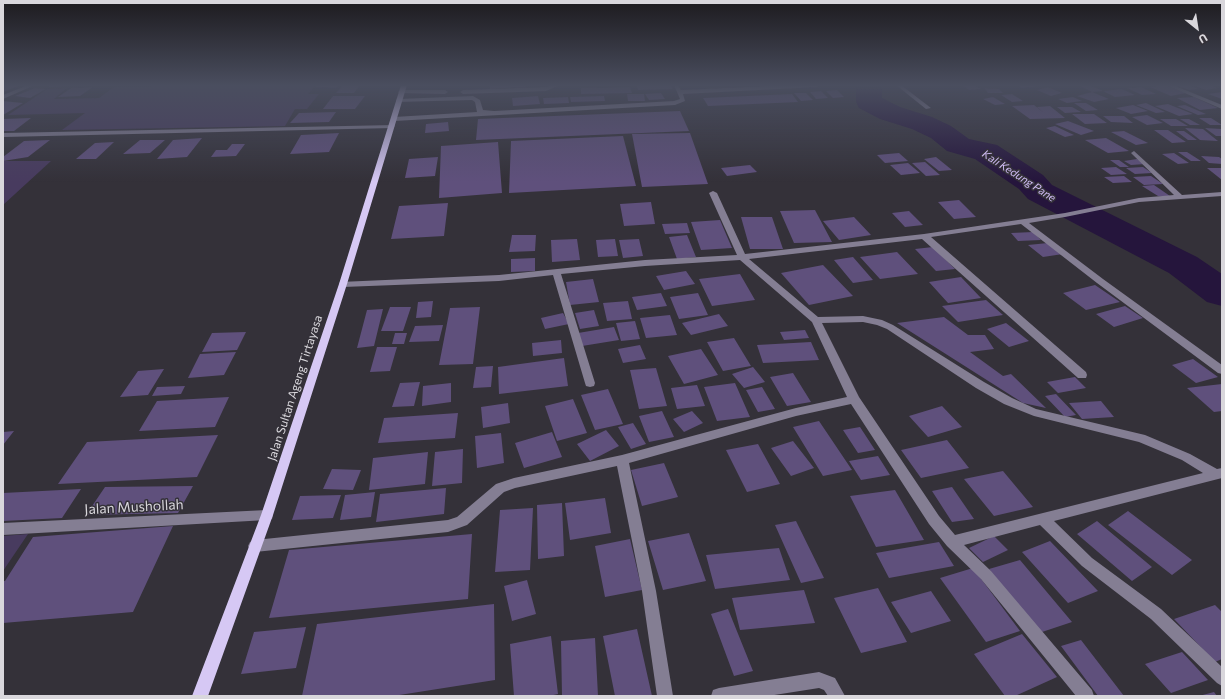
<!DOCTYPE html>
<style>
body{margin:0}
#map{position:relative;width:1225px;height:699px;overflow:hidden;background:#343139;font-family:Commissioner,sans-serif}
canvas{display:block}
.frame{position:absolute;inset:0;border:4px solid #d9d7dc;pointer-events:none}
.north{position:absolute;left:1177px;top:8px;width:40px;height:40px;-webkit-text-stroke:3px #343139;paint-order:stroke;rotate:150deg;font-size:11px;font-weight:700;line-height:16px;text-align:center;color:#d9d7dc}
.north::after{content:'';display:block;margin:auto;width:14px;height:18px;background:#d9d7dc;clip-path:polygon(50% 0,100% 100%,50% 72%,0 100%)}
</style>
<div id="map">
<canvas width="1225" height="699"></canvas>
<div class="frame"></div>
<div class="north">U</div>
</div>
<script>
const ctx = document.querySelector('canvas').getContext('2d');
ctx.lineJoin = 'round';
function paint(path, color) { ctx.fillStyle = color; ctx.fill(path, 'evenodd'); }
const shape = rows => new Path2D(rows.map(r => 'M' + r).join(''));
function write(font, color, halo, rows, align = 'center') {
  ctx.font = font + ' Commissioner,sans-serif'; ctx.lineWidth = 3; ctx.setLineDash([]); ctx.textBaseline = 'middle'; ctx.strokeStyle = halo; ctx.fillStyle = color; for (const [text, x, y, turn = 0] of rows) {
    ctx.save(); ctx.translate(x, y); ctx.rotate((+turn || 0) * Math.PI / 180); ctx.textAlign = isNaN(turn) ? turn : align; if (halo) ctx.strokeText(text, 0, 0); ctx.fillText(text, 0, 0); ctx.restore();
  }
}
paint(shape([
 [204,85,316,85,308,94,319,94,307,109,295,109,285,126,62,130,85,113,8,115,47,89,67,88,54,99,99,98,114,87],
 [3,161,51,161,3,205],
 [28,534,3,571,3,536]
]), '#483b5f');
paint(shape([
 [856,85,882,85,882,98,900,107,932,117,951,126,969,139,997,145,1043,175,1052,185,1197,257,1222,274,1222,306,1207,302,1169,273,1028,199,1019,189,975,159,947,151,931,138,912,129,880,119,859,108,856,102,856,85]
]), '#25153c');
paint(shape([
 [3,85,21,85,3,92],
 [51,85,88,85,88,86,48,87],
 [318,85,339,85,336,88,315,87],
 [343,85,360,85,354,93,336,93],
 [489,85,537,85,537,86,490,89],
 [636,85,671,85,673,89,638,90],
 [962,85,974,85,981,89,969,90],
 [1016,85,1042,85,1042,86,1022,88],
 [1078,85,1089,85,1103,91,1122,89,1135,95,1115,97,1103,91,1092,92,1109,99,1094,102,1077,96,1092,92],
 [1165,85,1186,93,1171,96,1150,87],
 [1175,85,1189,85,1199,89,1189,90],
 [1192,85,1209,85,1218,88,1206,90],
 [93,87,80,96,58,97,71,88],
 [630,87,632,93,581,94,581,88],
 [1048,87,1062,93,1051,96,1037,90],
 [1141,87,1156,94,1142,95,1127,88],
 [35,88,46,89,30,98,15,96],
 [984,88,999,89,1003,93,988,93],
 [837,90,844,97,833,98,826,91],
 [821,91,828,98,816,99,810,92],
 [1222,92,1222,99,1208,94],
 [661,93,665,99,649,100,645,94],
 [794,93,806,93,813,100,801,101],
 [627,94,644,94,645,101,628,101],
 [792,94,798,102,708,106,703,98],
 [1012,94,1023,101,1012,102,1001,95],
 [333,96,365,96,355,109,323,109],
 [538,96,540,104,513,106,512,98],
 [604,96,605,101,571,102,570,97],
 [568,97,569,103,544,104,543,98],
 [993,97,1005,104,995,105,983,99],
 [1073,97,1082,101,1067,103,1058,99],
 [1194,97,1218,108,1200,110,1177,98],
 [3,101,23,103,3,115],
 [1074,103,1086,103,1098,110,1086,111],
 [1146,103,1165,112,1156,113,1136,105],
 [1168,104,1193,114,1179,116,1155,106],
 [1034,105,1044,113,1037,107,1050,106,1065,118,1030,119,1012,106],
 [1133,105,1148,111,1131,114,1116,108],
 [1185,105,1206,114,1198,115,1177,106],
 [1057,107,1072,107,1081,112,1065,113],
 [680,111,689,131,476,140,478,119],
 [336,112,329,122,290,123,299,113],
 [1072,114,1094,114,1107,123,1085,124],
 [1147,115,1163,123,1147,125,1132,117],
 [1103,116,1124,116,1133,123,1111,122],
 [31,118,14,131,3,131,3,119],
 [1199,118,1211,118,1222,125,1210,125],
 [1160,119,1176,119,1188,126,1171,126],
 [1180,119,1189,119,1200,125,1190,125],
 [1068,121,1094,131,1081,135,1055,124],
 [448,122,449,131,425,133,426,124],
 [1055,126,1074,135,1065,137,1046,128],
 [1185,128,1203,129,1218,141,1200,140],
 [1205,128,1222,129,1222,136,1216,136],
 [1154,130,1168,130,1186,142,1172,143],
 [1124,131,1148,143,1136,145,1111,132],
 [1176,131,1184,131,1197,140,1188,140],
 [339,133,329,152,290,154,301,135],
 [690,133,708,184,642,187,632,134],
 [623,136,636,186,509,193,511,141],
 [202,138,187,157,157,159,173,140],
 [1106,138,1129,151,1108,153,1085,140],
 [50,140,28,157,3,161,3,157,24,141],
 [140,140,165,140,150,153,123,154],
 [114,142,96,159,76,159,95,143],
 [498,142,502,193,439,198,441,146],
 [232,144,245,144,236,156,211,157,216,150,227,150],
 [1178,152,1187,152,1201,161,1191,161],
 [899,153,908,161,885,163,877,155],
 [1174,153,1189,163,1178,164,1162,154],
 [1201,156,1219,157,1222,159,1222,164,1209,163],
 [438,157,435,176,405,178,409,159],
 [936,157,952,170,939,171,924,159],
 [1137,159,1145,164,1131,165,1124,161],
 [1110,160,1119,160,1129,167,1120,167],
 [925,162,940,175,926,176,912,163],
 [908,163,920,173,901,175,890,165],
 [750,165,757,172,727,176,721,168],
 [1116,167,1127,174,1111,175,1101,168],
 [1143,167,1152,173,1135,174,1126,168],
 [1207,168,1222,168,1222,180],
 [1124,176,1132,182,1113,183,1104,177],
 [1151,176,1163,184,1144,185,1133,177],
 [1154,185,1170,196,1158,196,1142,186],
 [959,200,976,217,954,219,938,202],
 [651,202,655,224,624,226,620,204],
 [448,203,444,236,391,239,399,206],
 [815,210,832,242,794,243,780,211],
 [909,211,923,225,905,227,892,213],
 [741,217,772,217,783,249,750,249],
 [854,217,871,235,839,240,823,221],
 [720,220,732,248,701,250,691,222],
 [687,223,690,233,665,234,662,224],
 [1033,232,1041,240,1018,241,1011,233],
 [512,235,536,235,535,251,509,252],
 [687,235,696,257,677,259,669,237],
 [577,239,580,260,552,262,551,240],
 [615,239,618,256,598,257,596,240],
 [639,239,643,256,623,258,619,240],
 [1048,243,1063,254,1043,257,1028,245],
 [933,247,955,269,936,271,915,249],
 [897,252,918,274,880,279,860,257],
 [853,257,873,280,853,283,834,260],
 [535,258,535,271,511,272,511,259],
 [823,265,853,296,809,305,781,273],
 [686,271,695,284,664,290,656,276],
 [740,274,755,300,712,306,699,279],
 [961,277,981,298,948,303,929,282],
 [593,279,599,302,570,305,566,282],
 [1095,285,1120,302,1086,310,1063,293],
 [661,293,667,306,637,310,632,297],
 [698,293,708,315,679,319,670,297],
 [986,300,1003,315,958,322,942,306],
 [433,301,431,317,416,318,418,302],
 [628,301,632,319,607,321,603,303],
 [1125,306,1143,318,1114,327,1096,314],
 [390,307,411,307,403,331,381,331],
 [480,307,473,364,439,365,450,308],
 [383,309,374,346,357,348,367,310],
 [594,310,599,326,580,329,575,313],
 [563,313,569,324,545,329,541,318],
 [719,314,728,326,691,335,682,323],
 [670,315,677,335,646,338,640,318],
 [944,317,968,335,985,335,994,349,970,352,1003,376,1011,374,1046,408,1023,403,897,323],
 [635,321,640,339,621,341,616,323],
 [1006,323,1029,341,1009,347,987,329],
 [443,325,439,341,409,342,415,326],
 [614,327,619,340,582,346,578,333],
 [805,330,809,338,784,340,780,332],
 [246,332,237,350,202,352,212,333],
 [395,333,407,333,404,344,392,344],
 [734,338,751,366,723,371,707,342],
 [561,340,562,353,533,356,532,343],
 [811,342,819,360,763,363,757,345],
 [640,345,646,359,623,363,618,349],
 [377,347,397,347,390,371,370,372],
 [701,349,718,375,684,384,668,356],
 [236,352,224,375,188,378,200,354],
 [564,358,568,386,499,394,498,367],
 [1193,359,1218,377,1196,383,1172,365],
 [493,366,491,387,473,388,476,367],
 [753,367,765,382,744,388,732,374],
 [656,368,667,406,639,409,630,370],
 [164,369,148,395,120,397,138,371],
 [793,373,811,402,787,406,770,377],
 [1075,377,1086,388,1058,393,1047,382],
 [420,382,414,406,392,407,400,383],
 [451,383,451,402,422,406,423,386],
 [735,383,750,417,717,421,704,387],
 [1222,384,1222,411,1214,412,1187,388],
 [697,385,705,406,677,409,671,388],
 [185,386,181,394,152,396,157,387],
 [762,387,775,409,758,412,746,390],
 [608,389,623,424,595,430,581,395],
 [1056,394,1076,415,1065,417,1045,396],
 [229,397,215,427,139,431,157,401],
 [573,399,587,433,557,441,545,406],
 [1101,401,1114,417,1082,419,1069,403],
 [508,403,510,423,483,428,481,407],
 [942,406,962,427,928,437,909,416],
 [662,411,674,437,649,442,639,416],
 [692,411,703,423,684,432,673,419],
 [458,413,455,438,378,443,384,418],
 [819,421,852,470,823,476,793,427],
 [633,423,646,444,631,449,618,427],
 [860,427,875,450,858,453,843,430],
 [606,430,619,446,590,461,577,444],
 [14,431,3,445,3,432],
 [552,432,562,457,524,468,515,443],
 [501,433,504,463,477,468,475,436],
 [218,435,197,477,58,484,87,442],
 [947,440,969,468,921,478,901,450],
 [793,441,814,468,791,476,771,448],
 [758,444,780,484,747,492,726,450],
 [463,449,462,483,432,486,435,452],
 [428,452,425,484,369,490,373,458],
 [878,456,890,475,861,480,849,461],
 [664,463,678,497,642,506,631,470],
 [332,469,361,470,353,490,323,489],
 [1003,471,1033,507,994,516,964,479],
 [193,486,178,513,86,515,105,487],
 [952,487,974,519,952,522,932,491],
 [446,488,444,514,376,522,380,494],
 [81,489,62,518,3,521,3,493],
 [895,490,924,540,876,547,850,496],
 [375,492,371,517,340,520,345,495],
 [341,495,333,518,292,520,300,496],
 [605,498,611,533,570,540,565,503],
 [562,503,564,556,538,559,537,505],
 [533,508,530,570,495,572,500,510],
 [1128,511,1192,560,1172,575,1108,525],
 [796,521,824,578,801,583,775,525],
 [1097,521,1152,567,1132,581,1077,534],
 [173,526,133,612,3,623,3,581,5,581,33,537],
 [689,533,706,581,663,590,648,541],
 [472,534,468,599,269,618,289,550],
 [994,536,1008,550,983,562,969,548],
 [630,539,642,590,605,597,595,546],
 [1050,541,1098,591,1068,603,1022,552],
 [939,542,954,566,889,578,876,553],
 [779,548,790,580,715,589,706,555],
 [1020,560,1072,622,1039,633,989,569],
 [973,568,1020,631,986,642,940,578],
 [527,580,536,614,512,621,504,586],
 [878,588,907,642,861,653,834,598],
 [804,590,815,623,740,630,732,598],
 [931,591,951,621,911,633,891,602],
 [494,604,495,680,393,696,302,696,317,624],
 [1215,605,1222,612,1222,659,1215,662,1174,619],
 [728,609,753,671,734,676,711,614],
 [306,627,296,668,241,674,254,632],
 [637,629,652,696,615,696,603,636],
 [1022,634,1057,677,1015,696,1005,696,974,654],
 [551,636,558,694,549,696,514,696,510,644],
 [595,638,598,696,562,696,561,641],
 [1081,640,1124,696,1098,696,1061,646],
 [1182,652,1208,680,1171,693,1145,664],
 [1214,692,1217,696,1199,696]
]), '#5f507c');
paint(shape([
 [28,85,35,85,3,99,3,95,28,85],
 [553,85,560,85,546,91,463,94,460,92,463,90,545,87,553,85],
 [674,85,678,85,681,90,792,85,820,85,817,87,683,94,685,101,675,105,394,121,391,119,394,117,477,112,475,102,472,100,396,102,396,100,398,99,473,96,480,100,483,110,494,111,674,101,680,99,674,85],
 [896,85,901,85,931,108,926,109,896,85],
 [1166,85,1173,85,1222,105,1222,109,1166,85],
 [401,90,445,90,448,92,445,94,399,93,398,92,401,90],
 [394,125,395,126,392,128,3,137,3,133,394,125],
 [1134,151,1182,195,1222,192,1222,196,1139,202,1065,217,1029,223,1103,279,1222,365,1222,374,1218,373,1097,283,1021,224,931,237,1086,372,1087,375,1086,378,1078,378,922,239,749,259,818,317,863,316,882,320,893,325,984,382,1012,398,1036,409,1145,435,1190,454,1217,469,1222,468,1222,478,1054,521,1092,558,1161,609,1222,667,1222,686,1217,683,1151,619,1082,566,1040,525,964,545,991,571,1092,690,1094,696,1076,696,981,579,947,546,929,524,851,404,796,416,629,463,656,591,673,696,657,696,642,591,617,466,515,488,504,492,467,525,448,532,255,552,250,550,248,546,250,542,255,540,448,520,457,517,496,484,514,478,622,455,796,408,847,397,812,322,740,260,645,266,561,274,595,383,594,386,590,387,586,386,585,383,553,275,499,281,343,287,339,284,340,282,499,275,645,260,737,255,709,193,713,191,717,193,745,254,924,234,1065,213,1139,198,1174,195,1132,154,1131,153,1134,151],
 [863,322,877,325,887,329,976,388,1004,404,1034,416,1139,442,1182,460,1203,473,955,535,939,516,859,397,822,323,863,322],
 [267,510,272,511,273,515,272,519,267,520,3,535,3,523,267,510],
 [819,672,835,678,845,696,828,696,824,690,819,688,768,696,711,696,713,690,719,688,819,672]
]), '#847e93');
paint(shape([
 [401,85,407,85,347,284,273,515,208,696,192,696,261,515,339,284,401,85]
]), '#d6c8f4');
const sky = ctx.createLinearGradient(0, 0, 0, 182);
sky.addColorStop(0, '#1d1b1f');
sky.addColorStop(0.47, '#4a4e5f');
sky.addColorStop(1, '#4a4e5f00');
ctx.fillStyle = sky;
ctx.fillRect(0, 0, 1225, 182);
write('italic 11px', '#d0bcf6', '#343139', [
 ["Kali Kedung Pane",1019,176,33]
]);
write('12px', '#d9d7dc', '#343139', [
 ["Jalan Sultan Ageng Tirtayasa",295,388,-72]
]);
write('14px', '#d9d7dc', '#343139', [
 ["Jalan Mushollah",134,507,-3]
]);
</script>
